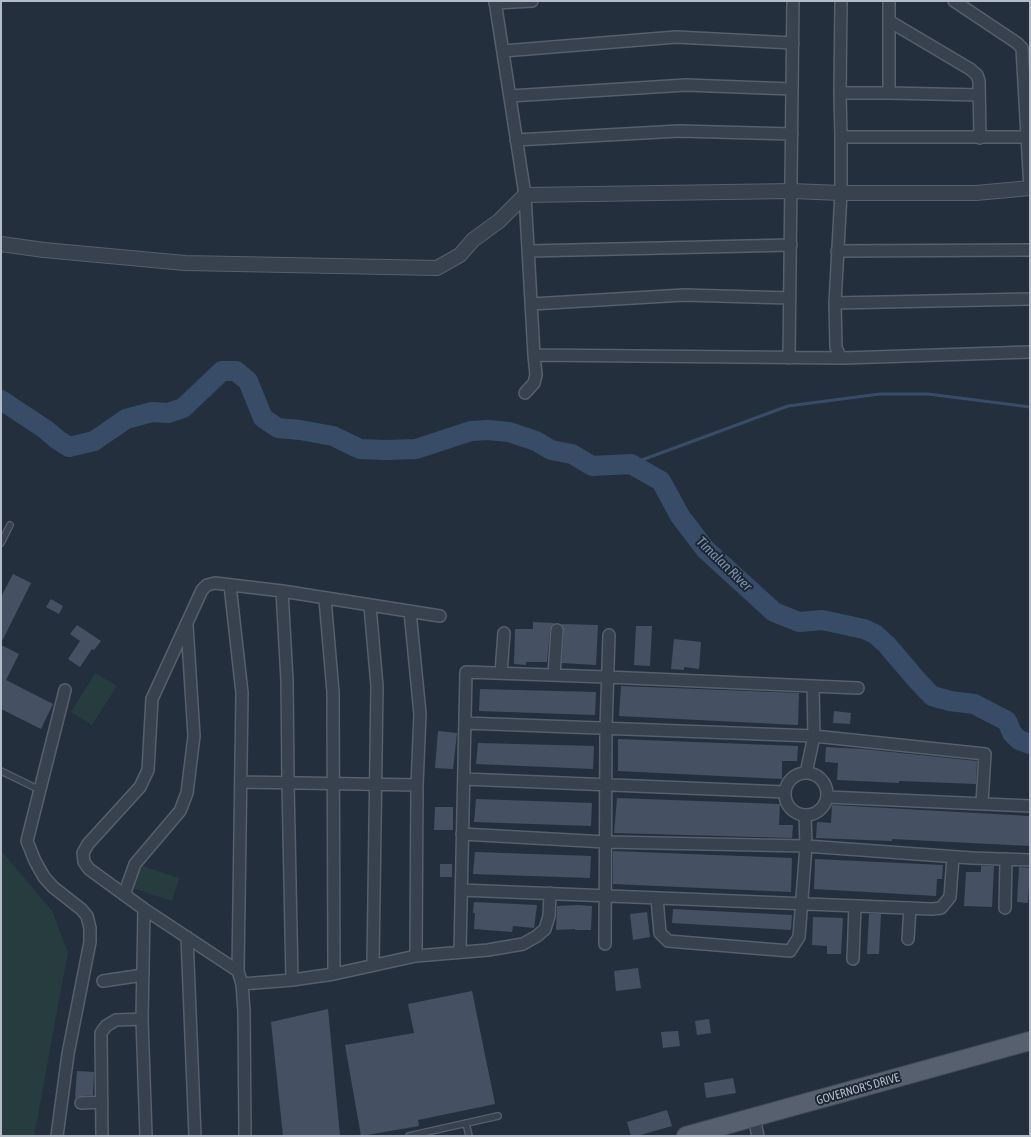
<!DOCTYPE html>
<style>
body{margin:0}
#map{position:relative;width:1031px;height:1137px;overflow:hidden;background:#242f3e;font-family:"Asap Condensed",sans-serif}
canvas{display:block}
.frame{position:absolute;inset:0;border:2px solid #b4bcc9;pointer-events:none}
</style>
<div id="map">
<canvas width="1031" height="1137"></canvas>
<div class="frame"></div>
</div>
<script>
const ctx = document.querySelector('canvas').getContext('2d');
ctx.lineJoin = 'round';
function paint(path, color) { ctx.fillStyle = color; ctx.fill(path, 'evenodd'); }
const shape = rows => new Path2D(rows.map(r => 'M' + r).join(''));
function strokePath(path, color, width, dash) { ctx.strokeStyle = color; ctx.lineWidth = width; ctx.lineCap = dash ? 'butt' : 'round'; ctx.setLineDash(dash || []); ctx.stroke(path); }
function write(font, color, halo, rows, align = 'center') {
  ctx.font = font + ' "Asap Condensed",sans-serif'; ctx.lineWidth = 4; ctx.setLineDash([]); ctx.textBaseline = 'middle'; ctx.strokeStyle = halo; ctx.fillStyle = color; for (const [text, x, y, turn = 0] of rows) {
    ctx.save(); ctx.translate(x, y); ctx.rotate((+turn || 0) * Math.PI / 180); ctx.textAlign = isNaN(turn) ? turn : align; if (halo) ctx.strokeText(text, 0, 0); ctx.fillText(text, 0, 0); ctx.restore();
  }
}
paint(shape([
 [95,673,117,686,92,725,71,712],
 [1,853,4,854,52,911,68,952,34,1136,1,1136],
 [140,865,179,878,172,901,133,888]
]), '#263c3f');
strokePath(shape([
 [631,464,788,406,880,394,928,394,1030,407]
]), '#394c67', 3);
strokePath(shape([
 [1,400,45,429,58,440,69,447,94,441,126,419,152,412,168,413,183,408,222,371,236,371,248,381,263,418,278,428,300,430,333,436,360,449,386,450,416,449,471,431,488,430,509,432,536,441,551,450,572,454,592,466,631,464,661,481,680,516,705,549,774,612,799,622,822,620,864,629,875,634,887,645,916,679,932,696,950,701,974,704,1007,721,1012,733,1019,740,1030,744]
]), '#394c67', 20);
paint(shape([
 [13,574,31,583,1,643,1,597],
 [51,599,63,606,59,614,46,607],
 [533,622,554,623,550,630,547,662,526,662,526,665,514,664,515,629,533,629],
 [561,624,598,625,596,665,562,663,564,630],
 [77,625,101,641,94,650,92,649,80,667,68,659,80,641,70,634],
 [636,626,652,626,650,666,634,665],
 [674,639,701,642,699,669,684,667,684,670,671,669],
 [1,645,19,654,6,680,53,704,41,729,1,709],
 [621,686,799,693,798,725,619,716],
 [480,689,596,692,595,715,479,711],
 [834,711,851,713,850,724,833,723],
 [438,731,457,733,453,769,435,768],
 [618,739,798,746,797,761,782,761,782,779,618,771],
 [478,743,594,746,593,769,476,764],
 [826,747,863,749,977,761,976,784,899,781,899,783,837,780,838,763,825,762],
 [617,798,780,804,779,825,793,825,792,838,614,833],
 [476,799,592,803,591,826,474,822],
 [832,805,1030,816,1030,846,892,839,892,841,816,838,817,822,831,823],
 [435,807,453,807,453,830,434,830],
 [613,851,792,858,791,892,613,884],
 [475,852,591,856,590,878,473,874],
 [815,859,943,865,942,879,937,879,936,896,814,889],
 [440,864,452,864,452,877,440,877],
 [981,866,994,866,992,907,964,906,966,872,981,872],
 [1019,867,1030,868,1028,903,1017,902],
 [474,902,537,905,534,928,513,926,512,932,474,929,475,913,473,913],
 [577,905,592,906,591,930,575,930,575,929,556,930,557,906],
 [673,909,792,915,791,930,672,923],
 [647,912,650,937,633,940,630,914],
 [869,914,881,914,879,954,867,954],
 [813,917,843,918,841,954,827,954,827,946,812,945],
 [638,968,641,988,616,991,614,971],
 [472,991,495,1104,418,1120,419,1126,361,1136,345,1045,414,1033,408,1004],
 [328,1009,340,1136,283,1136,271,1022],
 [709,1019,711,1033,697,1035,695,1021],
 [678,1031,680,1046,663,1048,661,1032],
 [77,1071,94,1072,93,1095,81,1096,75,1098],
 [733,1078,736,1093,706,1098,704,1083],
 [667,1110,672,1126,637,1136,631,1136,627,1122]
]), '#455162');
const service = shape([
 [1,543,10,525],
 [1,771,40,790],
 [466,1123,469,1136],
 [409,1136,498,1116]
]);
const minor = shape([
 [495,1,525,195,534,355,844,358],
 [841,1,840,93,841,137],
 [889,1,889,21,970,69,977,75,979,81,980,138],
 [954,1,1017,43,1022,48,1030,189],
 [495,3,532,1],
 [503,51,676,37,793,43],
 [840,93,889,93,979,95],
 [889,93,889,21],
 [510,96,686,85,792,89],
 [1030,137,841,137,841,193,835,303,836,347,839,355,844,358,1030,352],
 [516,140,679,131,792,134],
 [529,251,791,245],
 [837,251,1030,250],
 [835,303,1030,299],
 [532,304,684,295,790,298],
 [789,358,793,1],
 [525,393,534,383,536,375,534,355],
 [230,585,242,693,238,971,242,984,244,1011,245,1136],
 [282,591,287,680,288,783,292,980],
 [325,599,333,692,334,974],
 [370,606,377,686,373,965],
 [410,611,420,714,417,785,416,956],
 [501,673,504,633],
 [554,675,557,630],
 [465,723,814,736,985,754,982,803],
 [806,773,814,736,813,686],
 '785 794a21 21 0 1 1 42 0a21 21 0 1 1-42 0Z',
 [464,779,785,792],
 [241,782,417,785],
 [827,797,1030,806],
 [462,834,606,842,806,846,972,858,1030,860],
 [461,890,932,909,941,908,950,897,953,857],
 [124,895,135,864,180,811,187,793,194,736,187,625],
 [657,898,660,933,668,941,790,951,799,937,806,846,805,815],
 [1005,908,1006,859],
 [144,909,142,1019,146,1136],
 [187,937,195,1136],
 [908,939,910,908],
 [605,944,606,729,609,635],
 [460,951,466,672,607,677,858,688],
 [853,959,855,906],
 [238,971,144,909,89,869,84,862,83,853,88,844,140,787,148,770,152,699,202,590,207,585,215,583,282,591,440,616],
 [103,981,143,975],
 [242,984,292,980,334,974,416,956,488,950,523,944,537,936,545,929,549,916,550,893],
 [81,1103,102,1102],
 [754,1118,758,1136],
 [57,1136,68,1054,90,942,90,928,87,916,81,909,53,887,44,877,35,861,27,841,65,690],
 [102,1136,101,1033,106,1026,116,1020,142,1019]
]);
const tertiary = shape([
 [1,244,44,250,185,263,437,268,460,255,473,240,499,221,525,195,792,191,841,193,976,193,1030,188]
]);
const primary = shape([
 [686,1136,1030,1041]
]);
strokePath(service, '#565f6c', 8);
strokePath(minor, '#565f6c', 14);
strokePath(tertiary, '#565f6c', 16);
strokePath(primary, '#414a57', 20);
strokePath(service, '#38414e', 5.5);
strokePath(minor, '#38414e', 11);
strokePath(tertiary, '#38414e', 14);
strokePath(primary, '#56606e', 18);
write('12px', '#b4bcc9', '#1d2633', [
 ["GOVERNOR'S DRIVE",858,1089,-16]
]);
write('italic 14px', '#7c92b1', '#1d2633', [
 ["Timalan River",724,564,44]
]);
</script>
